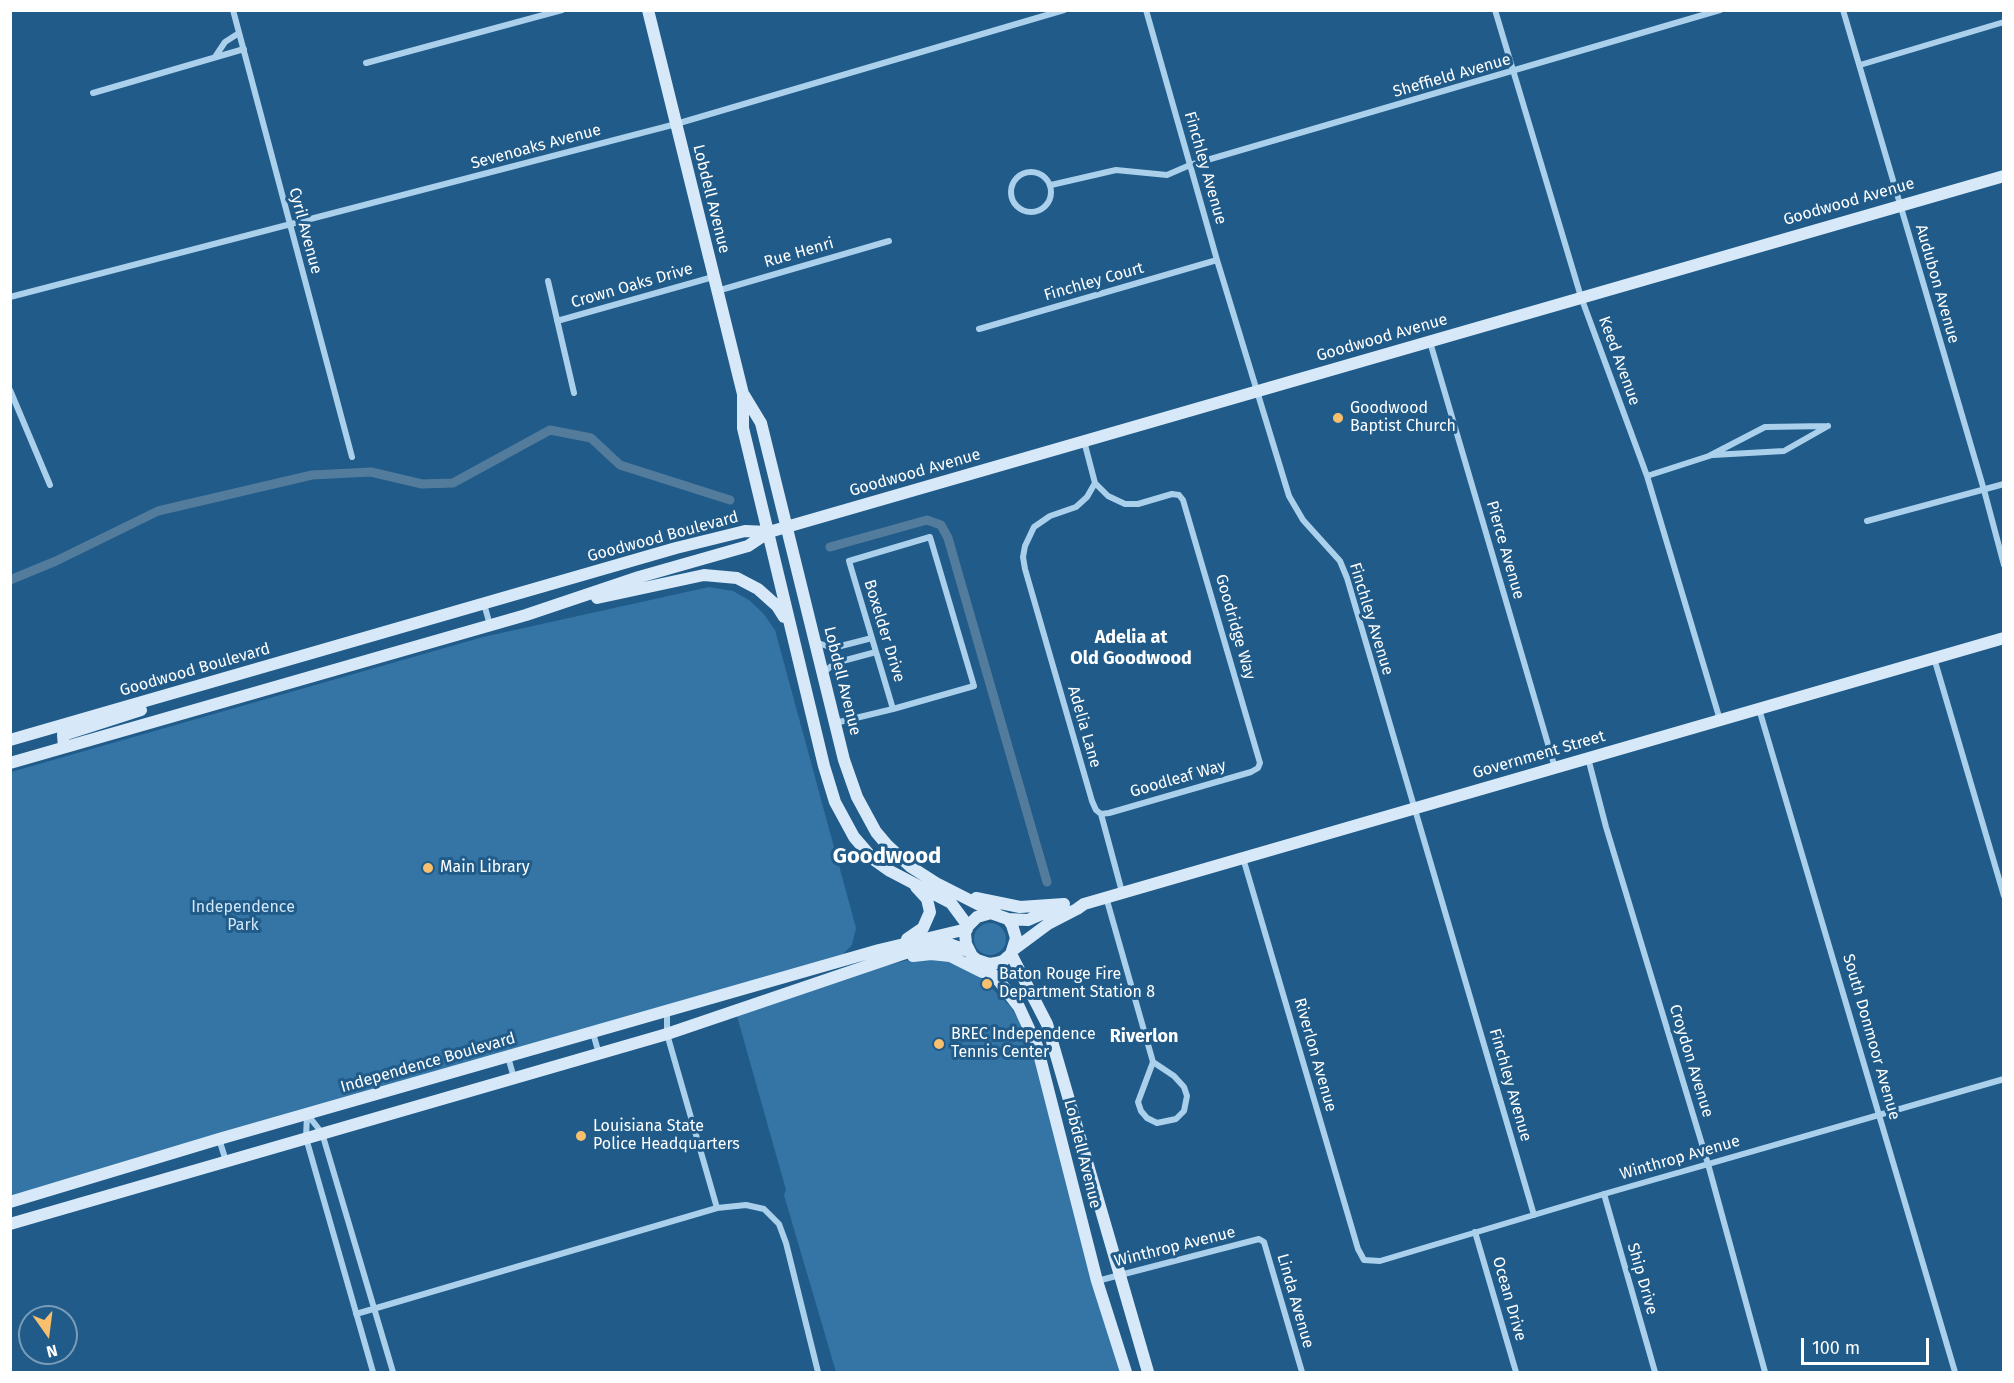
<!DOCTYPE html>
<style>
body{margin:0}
#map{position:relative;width:2014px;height:1383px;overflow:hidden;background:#205b89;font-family:"Fira Sans",sans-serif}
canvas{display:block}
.frame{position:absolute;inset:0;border:12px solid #fff;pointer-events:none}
.north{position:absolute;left:18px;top:1305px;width:60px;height:60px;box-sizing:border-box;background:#205b89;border:2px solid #799db8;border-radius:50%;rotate:166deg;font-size:16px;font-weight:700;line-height:24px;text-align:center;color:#fff}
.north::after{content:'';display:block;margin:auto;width:21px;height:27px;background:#f8bf6c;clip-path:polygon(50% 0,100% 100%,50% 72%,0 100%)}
.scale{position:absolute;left:1801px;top:1338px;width:128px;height:27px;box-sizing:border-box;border:3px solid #fff;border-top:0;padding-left:8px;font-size:18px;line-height:21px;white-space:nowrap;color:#fff;-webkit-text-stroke:4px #205b89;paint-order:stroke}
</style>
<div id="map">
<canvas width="2014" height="1383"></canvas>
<div class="frame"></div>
<div class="north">N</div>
<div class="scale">100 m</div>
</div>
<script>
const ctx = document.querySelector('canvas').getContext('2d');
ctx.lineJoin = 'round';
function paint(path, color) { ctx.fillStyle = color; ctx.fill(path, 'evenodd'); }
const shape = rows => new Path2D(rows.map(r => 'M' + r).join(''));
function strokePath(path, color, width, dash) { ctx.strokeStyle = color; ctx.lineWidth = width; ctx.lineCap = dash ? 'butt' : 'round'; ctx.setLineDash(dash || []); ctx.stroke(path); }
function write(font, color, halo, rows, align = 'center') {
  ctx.font = font + ' "Fira Sans",sans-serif'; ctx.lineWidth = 6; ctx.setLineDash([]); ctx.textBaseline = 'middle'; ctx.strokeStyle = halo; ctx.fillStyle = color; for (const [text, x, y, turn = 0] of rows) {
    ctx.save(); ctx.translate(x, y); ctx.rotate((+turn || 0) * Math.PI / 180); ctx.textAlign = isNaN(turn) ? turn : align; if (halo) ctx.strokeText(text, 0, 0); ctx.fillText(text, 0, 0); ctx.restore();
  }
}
paint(shape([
 [709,587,733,591,749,600,763,613,775,630,856,928,852,945,841,956,11,1199,11,772,483,637],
 '974 939a16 16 0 1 1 32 0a16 16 0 1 1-32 0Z',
 [917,958,947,960,966,968,982,979,1010,1006,1031,1038,1121,1372,836,1372,784,1195,786,1190,737,1016,888,965]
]), '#3475a6');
strokePath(shape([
 [830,547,927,520,941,525,948,538,1047,882],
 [10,580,56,561,158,511,312,475,371,472,422,484,453,483,550,430,591,438,620,465,730,500]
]), '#537c9c', 9);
strokePath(shape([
 [233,10,352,457],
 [1146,10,1217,260,1289,496,1303,520,1340,561,1347,578,1534,1215],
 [1495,10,1581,297,1647,476,1720,720],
 [1843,10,1984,490,2004,565],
 [215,57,225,42,239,33],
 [366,63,562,10],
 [1860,65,2004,22],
 [93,93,244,49],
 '1011 192a20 20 0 1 1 40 0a20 20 0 1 1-40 0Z',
 [1051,185,1116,170,1167,175,1190,165,1720,10],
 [548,281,574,393],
 [717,291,889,241],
 [10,297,676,124,1064,10],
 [557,321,713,277],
 [979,329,1217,260],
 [1430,342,1555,768],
 [10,390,50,485],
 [1084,441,1095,483],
 [1713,455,1784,451,1828,426],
 [1647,476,1709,456,1765,427,1828,426],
 [1867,521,2004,484],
 [484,604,490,625],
 [815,642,833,648,872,638],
 [1934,658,2004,896],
 [823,673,835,663,876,652],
 [1759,709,1955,1372],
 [835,723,893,709,974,686,930,537,849,561,893,709],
 [1588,758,1606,827,1708,1164,1765,1372],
 [1101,814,1109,813,1251,772,1258,768,1260,763,1183,500,1179,495,1172,494,1138,504,1125,504,1108,496,1095,483,1087,497,1076,507,1050,516,1034,527,1025,546,1023,557,1025,569,1092,801,1096,810,1101,814,1122,892],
 [1243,858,1358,1249,1364,1260,1380,1261,1604,1194,2004,1079],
 [1106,897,1153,1062,1174,1076,1184,1087,1187,1096,1184,1111,1176,1119,1157,1123,1147,1118,1141,1111,1138,1102,1153,1062],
 [667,1012,667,1034,717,1208],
 [593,1033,599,1054],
 [508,1057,514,1078],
 [219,1139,226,1161],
 [1604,1194,1655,1372],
 [1475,1232,1516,1372],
 [1097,1281,1259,1239,1264,1242,1302,1372],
 [356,1314,717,1208,746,1205,764,1209,779,1224,786,1243,818,1372],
 [373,1372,306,1138,307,1114,322,1133,393,1372]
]), '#abd0eb', 6);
strokePath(shape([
 [648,10,743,394,743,428,824,766,835,802,854,837,873,859,890,871,951,903,968,926],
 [744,395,761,423,844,760,857,797,876,832,887,845,911,867,936,883,997,914],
 [597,598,704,575,737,578,758,589,777,606,784,617],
 [10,740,676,548,745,531,769,532],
 [64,747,63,735,141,710],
 [10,763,526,615,639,577,748,546,769,532,2004,176],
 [976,898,1020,907,1064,904],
 [1008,919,1028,920,1060,906],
 [907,939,923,928,930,912,927,899,916,887],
 [1013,950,1048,924,1077,909,1084,904,2004,638],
 [1011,954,1047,1024,1148,1372],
 [913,956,931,954,950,956,982,972],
 [977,960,989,964,996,963,1003,961,1011,954,1016,938,1012,925,1008,919,991,913,977,917,968,926,965,933,966,944,972,956,977,960,996,977,1019,1007,1037,1046,1097,1281,1126,1372],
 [10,1202,219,1139,879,950,967,929],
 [10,1224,667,1034,929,945,949,944,968,951]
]), '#d7e9f8', 12);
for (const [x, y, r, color] of [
 [1338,418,6,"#f8bf6c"],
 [428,868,6,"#f8bf6c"],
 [987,984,6,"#f8bf6c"],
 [939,1044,6,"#f8bf6c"],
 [581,1136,6,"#f8bf6c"]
]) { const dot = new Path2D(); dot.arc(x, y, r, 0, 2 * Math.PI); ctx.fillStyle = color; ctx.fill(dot); strokePath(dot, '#205b89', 2); }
write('16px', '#fff', '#205b89', [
 ["Sheffield Avenue",1452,76,-16],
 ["Sevenoaks Avenue",536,147,-15],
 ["Finchley Avenue",1205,168,74],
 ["Lobdell Avenue",711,199,76],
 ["Goodwood Avenue",1849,202,-16],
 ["Cyril Avenue",305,231,75],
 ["Rue Henri",799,253,-16],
 ["Finchley Court",1094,282,-16],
 ["Audubon Avenue",1937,284,74],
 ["Crown Oaks Drive",632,286,-16],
 ["Goodwood Avenue",1382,338,-16],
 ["Keed Avenue",1619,361,70],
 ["Goodwood Avenue",915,473,-16],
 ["Goodwood Boulevard",663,537,-15],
 ["Pierce Avenue",1505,550,74],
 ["Finchley Avenue",1371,619,73],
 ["Goodridge Way",1235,627,74],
 ["Boxelder Drive",884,631,73],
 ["Goodwood Boulevard",195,670,-16],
 ["Lobdell Avenue",842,681,76],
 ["Adelia Lane",1084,727,74],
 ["Government Street",1539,755,-16],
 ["Goodleaf Way",1178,779,-16],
 ["South Donmoor Avenue",1871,1037,74],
 ["Riverlon Avenue",1315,1055,74],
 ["Croydon Avenue",1691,1061,73],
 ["Independence Boulevard",428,1063,-16],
 ["Finchley Avenue",1510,1085,74],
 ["Lobdell Avenue",1082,1154,76],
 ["Winthrop Avenue",1680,1158,-16],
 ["Winthrop Avenue",1175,1247,-14],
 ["Ship Drive",1642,1279,74],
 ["Ocean Drive",1509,1299,74],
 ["Linda Avenue",1295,1301,74]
]);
write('16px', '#fff', '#205b89', [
 ["Goodwood",1350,409],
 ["Baptist Church",1350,427],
 ["Main Library",440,868],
 ["Baton Rouge Fire",999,975],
 ["Department Station 8",999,993],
 ["BREC Independence",951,1035],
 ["Tennis Center",951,1053],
 ["Louisiana State",593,1127],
 ["Police Headquarters",593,1145]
], 'left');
write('16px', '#d0e7f8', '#205b89', [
 ["Independence",243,908],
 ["Park",243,926]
]);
write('bold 18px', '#fff', '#205b89', [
 ["Adelia at",1131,638],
 ["Old Goodwood",1131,659],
 ["Riverlon",1144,1037]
]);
write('bold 22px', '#fff', '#205b89', [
 ["Goodwood",887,857]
]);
</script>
